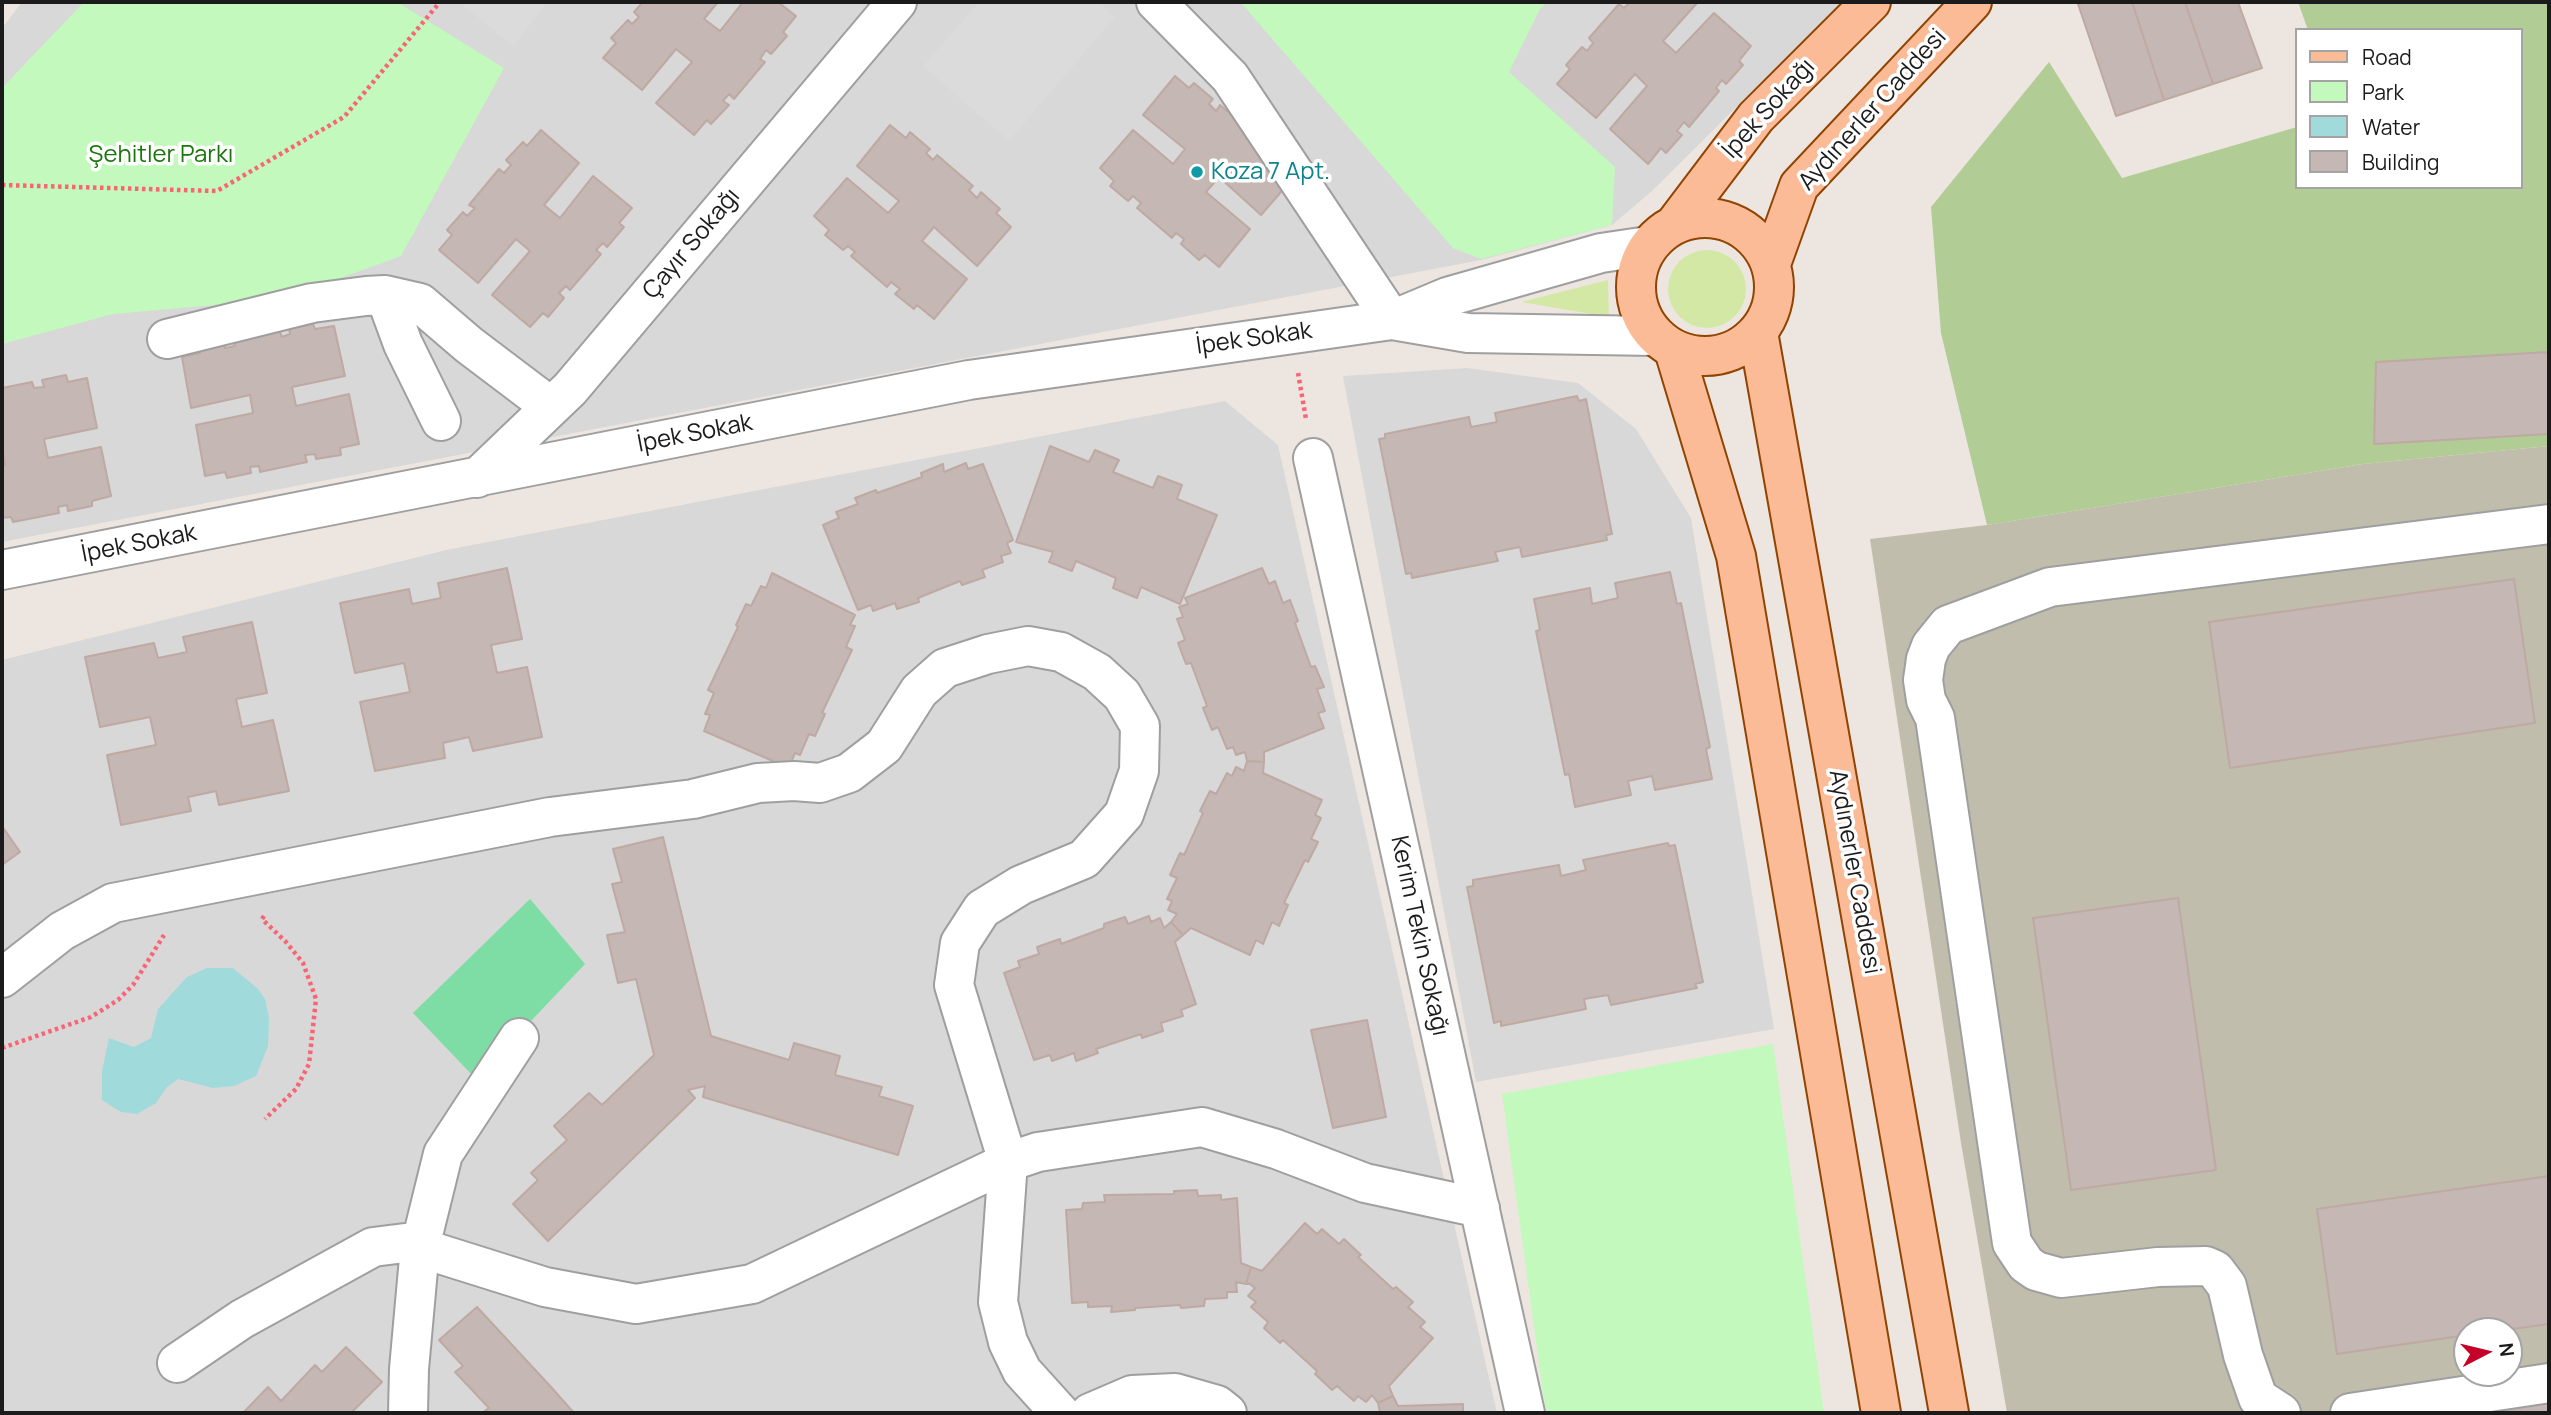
<!DOCTYPE html>
<meta charset="utf-8">
<style>
body{margin:0}
#map{position:relative;width:2551px;height:1415px;overflow:hidden;background:#ede6e0;font-family:Manrope,sans-serif}
canvas{display:block}
.frame{position:absolute;inset:0;border:4px solid #1b1b1b;pointer-events:none}
.legend{position:absolute;left:2295px;top:28px;width:228px;height:161px;box-sizing:border-box;background:#fff;border:2px solid #a4a4a4;margin:0;padding:9px 12px;list-style:none;font-size:21px;color:#1b1b1b}
.legend li{display:flex;align-items:center;gap:14px;height:35px}
.legend b{width:35px;border:2px solid #a4a4a4}
.north{position:absolute;left:2453px;top:1317px;width:70px;height:70px;box-sizing:border-box;background:#fff;border:2px solid #a4a4a4;border-radius:50%;rotate:83deg;font-size:19px;font-weight:700;line-height:28px;text-align:center;color:#1b1b1b}
.north::after{content:'';display:block;margin:auto;width:24px;height:32px;background:#c50129;clip-path:polygon(50% 0,100% 100%,50% 72%,0 100%)}
</style>
<div id="map">
<canvas width="2551" height="1415"></canvas>
<div class="frame"></div>
<ul class="legend">
<li><b style="height:9px;background:#fbbb97"></b>Road</li>
<li><b style="height:19px;background:#c3f9bc"></b>Park</li>
<li><b style="height:19px;background:#a0dadb"></b>Water</li>
<li><b style="height:19px;background:#c4b7b4"></b>Building</li>
</ul>
<div class="north">N</div>
</div>
<script>
const ctx = document.querySelector('canvas').getContext('2d');
ctx.lineJoin = 'round';
function paint(path, color) { ctx.fillStyle = color; ctx.fill(path, 'evenodd'); }
const shape = rows => new Path2D(rows.map(r => 'M' + r).join(''));
function strokePath(path, color, width, dash) { ctx.strokeStyle = color; ctx.lineWidth = width; ctx.lineCap = dash ? 'butt' : 'round'; ctx.setLineDash(dash || []); ctx.stroke(path); }
function write(font, color, halo, rows, align = 'center') {
  ctx.font = font + ' Manrope,sans-serif'; ctx.lineWidth = 7; ctx.setLineDash([]); ctx.textBaseline = 'middle'; ctx.strokeStyle = halo; ctx.fillStyle = color; for (const [text, x, y, turn = 0] of rows) {
    ctx.save(); ctx.translate(x, y); ctx.rotate((+turn || 0) * Math.PI / 180); ctx.textAlign = isNaN(turn) ? turn : align; if (halo) ctx.strokeText(text, 0, 0); ctx.fillText(text, 0, 0); ctx.restore();
  }
}
paint(shape([
 [22,2,1842,2,1652,191,1612,225,1481,260,2,542,2,28],
 [1467,368,1578,383,1636,429,1691,518,1774,1029,1476,1082,1343,376],
 [1225,401,1278,445,1497,1413,2,1413,2,660,446,550]
]), '#d9d8d8');
paint(shape([
 [2549,446,2549,1413,2007,1413,1961,1143,1870,539,1987,525,2363,464],
 [2467,1331,2509,1331,2509,1373,2467,1373]
]), '#c1bdac');
paint(shape([
 '1668 289a39 39 0 1 1 78 0a39 39 0 1 1-78 0Z',
 [1608,280,1609,317,1521,302]
]), '#d4e8a5');
paint(shape([
 [2298,2,2549,2,2549,446,2363,464,1987,525,1941,333,1931,207,2049,62,2122,178,2297,127,2297,187,2521,187,2521,30,2308,30]
]), '#b1cc95');
paint(shape([
 [84,2,397,2,504,68,401,256,283,299,113,314,2,344,2,88],
 [1243,2,1547,2,1540,9,1509,72,1615,167,1612,225,1481,259,1453,248,1242,4],
 [1773,1044,1824,1413,1548,1413,1544,1400,1502,1094]
]), '#c3f9bc');
paint(shape([
 [530,899,585,964,476,1079,413,1013]
]), '#7edda4');
paint(shape([
 [459,2,548,2,513,46],
 [979,2,1098,2,1115,17,1009,141,923,66]
]), '#dbdbdb');
paint(shape([
 [207,968,233,968,258,989,265,999,269,1018,268,1046,256,1076,234,1086,213,1088,178,1079,167,1087,156,1103,137,1114,121,1112,102,1100,102,1071,109,1038,134,1047,151,1038,158,1009,187,977]
]), '#a0dadb');
const building = shape([
 [643,2,718,2,704,19,720,31,743,2,778,2,796,16,783,32,787,36,771,54,766,50,760,59,765,62,734,99,729,94,723,101,729,105,711,124,707,120,694,135,656,103,692,62,676,49,642,90,603,58,616,43,611,38,628,20,632,24,639,17,634,12,643,2],
 [1630,2,1698,2,1663,41,1676,53,1714,13,1751,46,1739,61,1743,65,1726,84,1722,80,1716,88,1719,91,1689,127,1684,122,1677,131,1682,135,1666,153,1661,148,1648,164,1610,129,1647,86,1635,74,1596,118,1557,84,1570,69,1566,65,1582,47,1587,51,1593,43,1589,38,1619,4,1624,8,1630,2],
 [2086,2,2132,2,2164,100,2116,116,2078,4,2086,2],
 [2132,2,2185,2,2213,84,2164,100,2132,2],
 [2185,2,2238,2,2262,68,2213,84,2185,2],
 [1175,76,1189,88,1194,83,1213,99,1209,104,1216,111,1220,105,1257,136,1295,176,1261,215,1219,177,1206,192,1250,229,1219,267,1205,255,1199,260,1181,244,1184,239,1176,233,1172,238,1137,208,1141,203,1133,196,1128,201,1110,186,1114,181,1100,168,1133,130,1173,164,1185,149,1143,115,1175,76],
 [890,125,906,138,910,132,930,149,926,153,933,160,937,155,973,186,969,190,977,198,981,192,1000,209,996,213,1011,227,977,266,934,227,922,241,967,279,934,319,917,305,914,309,895,294,900,289,891,282,887,287,851,256,855,252,848,246,843,250,825,235,829,230,814,216,847,178,888,213,899,201,857,166,890,125],
 [541,130,579,163,544,205,560,218,593,176,632,208,619,223,624,227,607,247,603,243,596,250,601,254,570,290,566,286,559,293,564,298,548,317,543,313,530,327,492,295,530,251,516,239,478,283,439,250,452,235,447,230,463,212,467,216,475,208,469,205,499,169,504,173,511,165,506,160,523,142,527,146,541,130],
 [313,324,315,329,334,326,345,376,292,387,296,406,349,394,359,444,340,448,341,455,316,459,315,454,305,455,307,462,260,472,259,466,250,467,251,473,227,478,225,472,205,476,196,425,253,413,250,395,191,408,182,357,200,353,199,347,224,342,225,348,235,346,233,340,279,330,282,337,290,334,289,329,313,324],
 [2549,352,2549,434,2374,444,2376,362,2549,352],
 [66,375,68,382,87,378,97,428,44,439,48,458,101,447,111,496,92,501,92,506,68,511,67,505,58,507,59,513,13,522,11,517,2,518,2,466,5,465,2,446,2,388,32,382,34,388,44,387,42,380,66,375],
 [1577,396,1579,401,1586,399,1612,534,1606,535,1607,540,1522,557,1520,547,1495,552,1498,561,1412,578,1411,573,1406,574,1379,439,1385,438,1385,434,1469,417,1471,427,1497,422,1495,413,1577,396],
 [1050,446,1089,462,1095,450,1119,460,1113,472,1153,488,1158,476,1182,485,1177,499,1217,515,1180,604,1141,587,1137,598,1113,588,1116,578,1076,561,1072,571,1049,562,1053,552,1016,542,1050,446],
 [966,463,968,469,983,464,1013,540,1007,543,1011,553,1001,556,1003,562,982,570,985,577,962,585,960,581,918,598,919,602,897,609,895,603,873,611,871,605,858,610,823,525,839,518,836,512,858,504,855,498,876,490,877,493,922,477,921,473,943,464,944,472,966,463],
 [507,568,522,639,491,645,497,673,527,667,542,737,473,751,469,737,443,743,445,758,375,771,360,702,410,692,404,663,355,673,340,603,409,589,412,604,441,598,438,583,507,568],
 [1262,568,1269,584,1275,581,1283,603,1290,600,1298,621,1295,623,1311,667,1315,666,1324,687,1317,689,1325,711,1318,713,1324,728,1264,752,1264,762,1247,761,1245,752,1236,755,1233,747,1227,749,1218,727,1212,730,1203,708,1207,706,1191,663,1186,664,1178,643,1185,640,1177,619,1183,617,1179,607,1188,604,1185,598,1262,568],
 [1670,572,1677,604,1681,603,1710,747,1706,749,1712,779,1655,790,1652,776,1628,781,1631,795,1575,807,1569,774,1565,775,1536,631,1540,630,1534,599,1590,588,1592,604,1618,598,1615,583,1670,572],
 [772,573,855,615,850,625,855,626,846,647,852,650,822,713,825,714,815,736,809,734,800,755,795,753,789,768,704,731,710,715,705,714,714,693,708,690,738,627,736,625,746,604,751,606,761,586,766,588,772,573],
 [2514,579,2535,723,2230,768,2209,622,2514,579],
 [252,622,267,693,236,699,242,727,273,720,289,791,219,805,216,791,188,797,191,811,121,825,107,755,156,745,150,717,100,727,85,657,154,643,158,658,187,652,183,637,252,622],
 [1247,761,1264,762,1263,773,1322,800,1315,815,1321,818,1311,839,1318,842,1308,862,1305,860,1284,903,1288,905,1279,926,1272,922,1263,944,1256,940,1250,955,1191,928,1183,935,1171,922,1177,914,1168,910,1172,901,1167,899,1177,878,1170,875,1180,853,1184,855,1203,813,1200,811,1210,791,1216,794,1227,773,1232,776,1236,767,1244,771,1247,761],
 [2,826,20,852,2,865,2,826],
 [663,837,711,1036,789,1060,794,1043,840,1056,835,1075,882,1087,879,1096,913,1106,898,1155,703,1097,705,1086,688,1090,695,1098,548,1241,513,1204,538,1180,531,1173,567,1140,554,1126,589,1093,602,1105,654,1055,636,979,618,983,607,935,625,932,612,884,622,882,613,849,663,837],
 [1668,843,1669,846,1675,845,1703,982,1695,984,1697,988,1611,1005,1608,995,1584,999,1586,1009,1501,1026,1501,1021,1494,1023,1467,887,1473,886,1473,880,1559,865,1561,876,1586,870,1583,860,1668,843],
 [2178,898,2216,1170,2071,1190,2033,918,2178,898],
 [1149,916,1151,922,1160,918,1164,928,1171,922,1183,935,1175,942,1196,1004,1181,1010,1183,1016,1161,1023,1163,1031,1142,1038,1141,1034,1096,1049,1098,1053,1076,1061,1074,1053,1052,1061,1050,1055,1034,1060,1004,973,1020,967,1018,961,1039,954,1037,947,1060,939,1061,944,1104,928,1104,924,1125,917,1128,924,1149,916],
 [1367,1020,1386,1117,1333,1128,1311,1030,1367,1020],
 [2549,1176,2549,1324,2498,1331,2467,1331,2467,1335,2337,1354,2317,1209,2549,1176],
 [1197,1190,1198,1196,1221,1195,1221,1200,1237,1198,1241,1263,1251,1267,1246,1284,1236,1282,1237,1292,1227,1292,1227,1298,1205,1299,1204,1306,1181,1308,1180,1305,1135,1308,1135,1310,1111,1312,1112,1306,1088,1307,1088,1302,1072,1303,1066,1210,1082,1209,1083,1203,1105,1202,1104,1195,1174,1194,1174,1191,1197,1190],
 [1305,1223,1317,1234,1322,1229,1339,1244,1344,1239,1361,1255,1358,1257,1393,1289,1396,1287,1413,1302,1408,1307,1425,1322,1420,1327,1433,1338,1389,1386,1393,1396,1378,1403,1372,1395,1366,1402,1358,1396,1354,1401,1337,1386,1332,1390,1315,1374,1317,1371,1283,1340,1280,1343,1264,1328,1268,1322,1251,1307,1256,1302,1248,1296,1255,1288,1250,1284,1246,1284,1251,1267,1262,1271,1305,1223],
 [477,1307,551,1387,574,1413,482,1413,489,1408,455,1372,463,1366,439,1340,477,1307],
 [346,1347,382,1382,351,1413,243,1413,268,1387,281,1401,315,1365,322,1372,346,1347],
 [1393,1396,1398,1406,1463,1404,1463,1413,1370,1413,1380,1412,1378,1403,1393,1396],
 [2549,1397,2549,1413,2419,1413,2549,1397]
]);
paint(building, '#c4b7b4');
strokePath(building, '#bea9a3', 2);
const minor = shape([
 [1156,2,1230,77,1392,320,1468,333,1655,336],
 [385,295,403,344,441,421],
 [167,339,312,303,366,296,385,295,420,303,469,345,551,407],
 [1313,458,1525,1413],
 [477,478,570,389,897,2],
 [2,570,969,380,1392,320,1447,297,1601,253,1648,246],
 [2,978,62,931,113,903,550,817,693,799,758,783,794,781,820,783,849,773,884,746,919,691,945,668,988,654,1028,646,1061,652,1097,672,1122,695,1140,726,1139,771,1124,814,1084,859,1021,885,982,909,960,943,954,985,1008,1162,998,1302,1008,1342,1022,1371,1060,1413],
 [177,1363,242,1319,373,1247,405,1243,545,1287,636,1304,752,1284,1008,1162,1038,1152,1202,1127,1276,1149,1365,1183,1480,1208],
 [408,1413,409,1369,420,1247,443,1154,519,1038],
 [1090,1413,1132,1395,1175,1393,1217,1405,1227,1413],
 [2281,1413,2258,1398,2243,1355,2227,1286,2215,1270,2206,1266,2158,1267,2061,1278,2036,1271,2026,1264,2012,1243,1935,718,1926,700,1923,680,1926,659,1931,646,1948,625,2050,587,2549,524],
 [2350,1413,2549,1383]
]);
const major = shape([
 '1636 287a69 69 0 1 1 138 0a69 69 0 1 1-138 0Z',
 [1675,224,1756,117,1871,2],
 [1771,264,1799,186,1972,2],
 [1758,332,1949,1413],
 [1674,350,1736,556,1881,1413]
]);
strokePath(minor, '#9f9f9f', 42);
strokePath(major, '#914401', 42);
strokePath(shape([
 [2,185,217,191,344,117,440,2],
 [1298,373,1306,419],
 [264,916,262,919,286,942,303,963,316,999,309,1064,296,1089,265,1119],
 [2,1048,91,1017,118,1000,133,985,164,935]
]), '#f96574', 4.5, [3.5, 3.5]);
strokePath(minor, '#fff', 38);
strokePath(major, '#fbbb97', 38);
for (const [x, y, r, color] of [
 [1197,172,7,"#0f9aa8"]
]) { const dot = new Path2D(); dot.arc(x, y, r, 0, 2 * Math.PI); ctx.fillStyle = color; ctx.fill(dot); strokePath(dot, '#fff', 2.5); }
write('24px', '#1b1b1b', '#fff', [
 ["İpek Sokağı",1769,109,-48],
 ["Aydınerler Caddesi",1873,110,-48],
 ["Çayır Sokağı",692,244,-50],
 ["İpek Sokak",1254,339,-8],
 ["İpek Sokak",695,434,-11],
 ["İpek Sokak",139,544,-11],
 ["Aydınerler Caddesi",1854,872,80],
 ["Kerim Tekin Sokağı",1419,936,78]
]);
write('24px', '#18770b', '#fff', [
 ["Şehitler Parkı",161,155]
]);
write('24px', '#0d838f', '#fff', [
 ["Koza 7 Apt.",1211,172]
], 'left');
</script>
